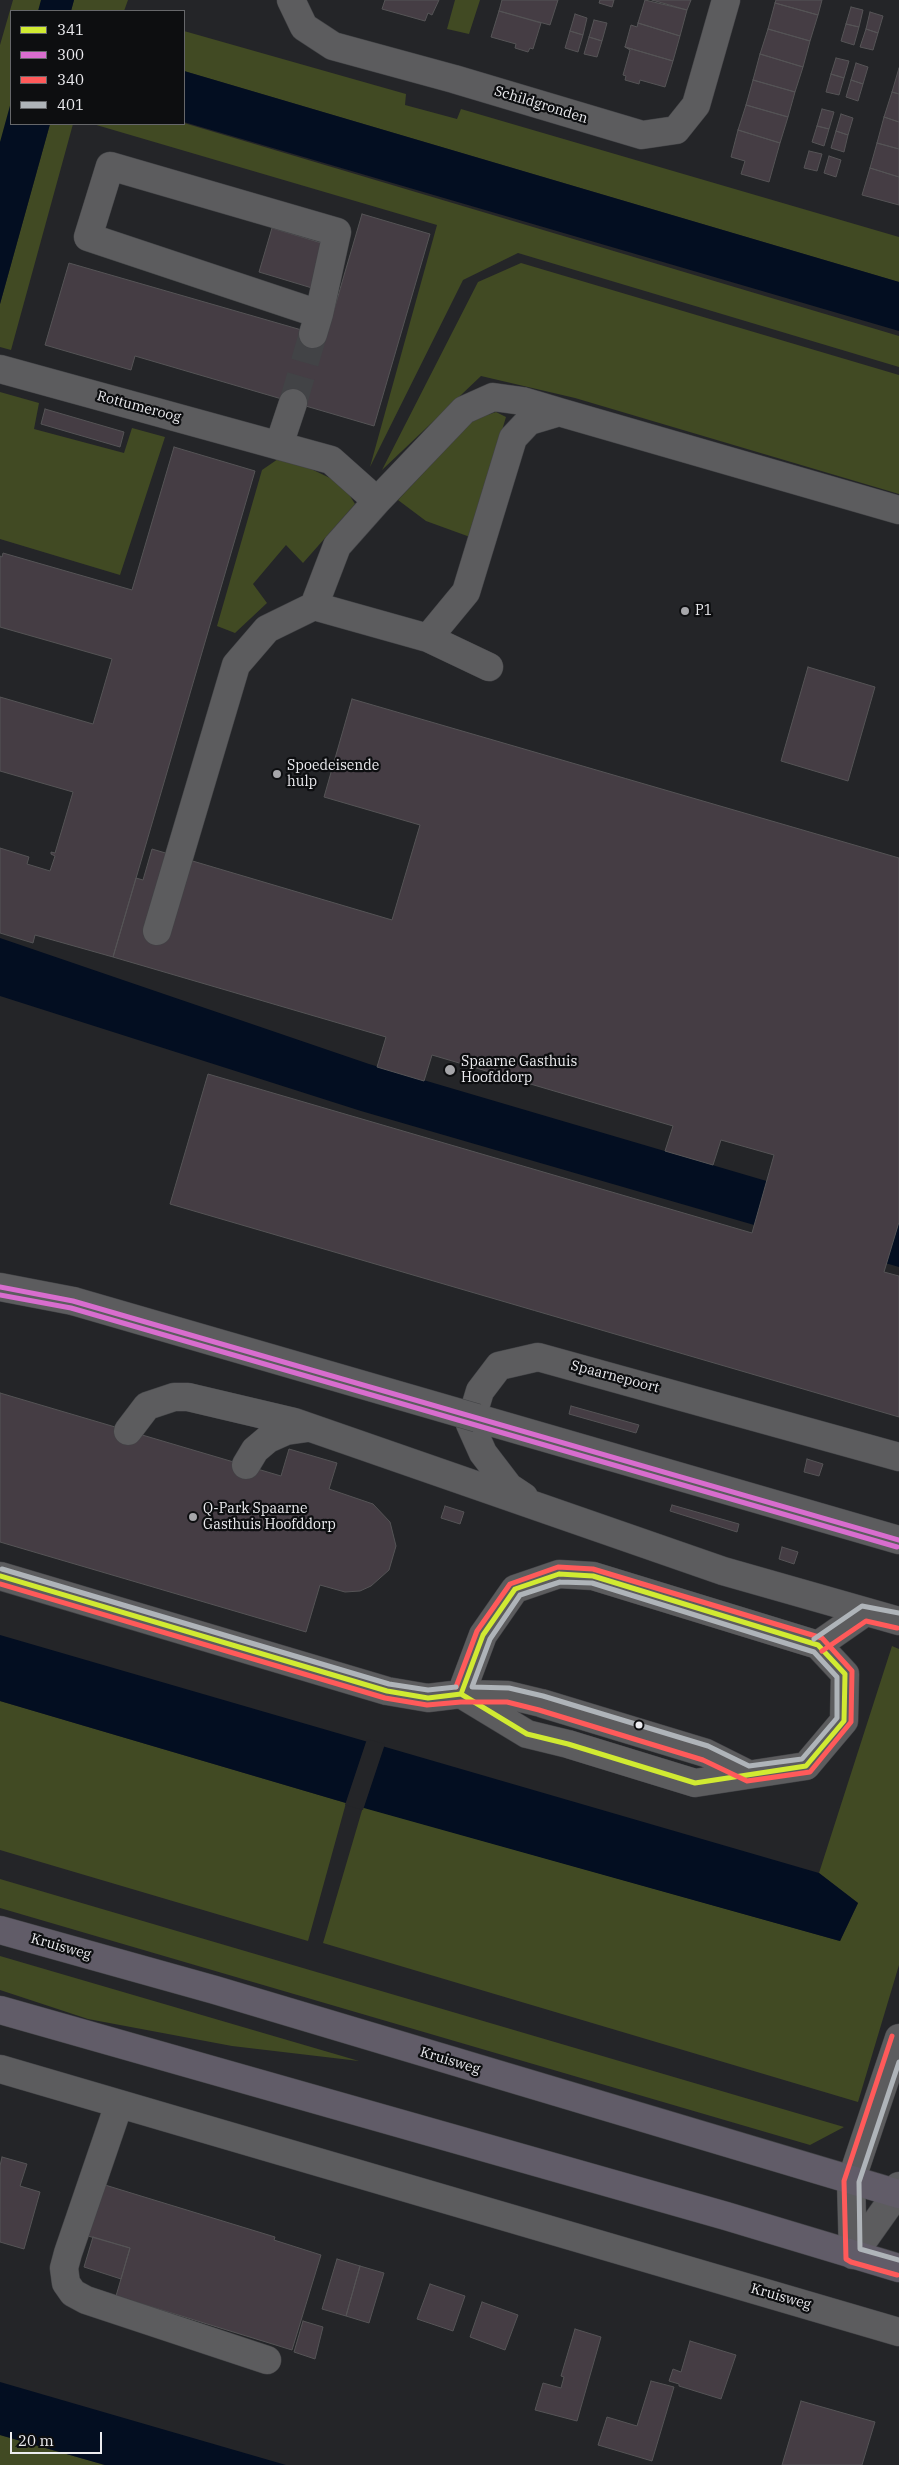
<!DOCTYPE html>
<style>
body{margin:0}
#map{position:relative;width:899px;height:2465px;overflow:hidden;background:#242528;font-family:"IBM Plex Serif",serif}
canvas{display:block}
.legend{position:absolute;left:10px;top:10px;width:175px;height:115px;box-sizing:border-box;background:#0d0e10;border:1px solid #66676a;margin:0;padding:6px 9px;list-style:none;font-size:15px;color:#ececf0}
.legend li{display:flex;align-items:center;gap:10px;height:25px}
.legend b{width:25px;border:1px solid #66676a}
.scale{position:absolute;left:10px;top:2432px;width:92px;height:22px;box-sizing:border-box;border:2px solid #ececf0;border-top:0;padding-left:6px;font-size:15px;line-height:18px;white-space:nowrap;color:#ececf0;-webkit-text-stroke:4px #0d0e10;paint-order:stroke}
</style>
<div id="map">
<canvas width="899" height="2465"></canvas>
<ul class="legend">
<li><b style="height:6px;background:#d1ea32"></b>341</li>
<li><b style="height:6px;background:#d86dce"></b>300</li>
<li><b style="height:6px;background:#ff5a5a"></b>340</li>
<li><b style="height:6px;background:#afb4b9"></b>401</li>
</ul>
<div class="scale">20 m</div>
</div>
<script>
const ctx = document.querySelector('canvas').getContext('2d');
ctx.lineJoin = 'round';
function paint(path, color) { ctx.fillStyle = color; ctx.fill(path, 'evenodd'); }
const shape = rows => new Path2D(rows.map(r => 'M' + r).join(''));
function strokePath(path, color, width, dash) { ctx.strokeStyle = color; ctx.lineWidth = width; ctx.lineCap = dash ? 'butt' : 'round'; ctx.setLineDash(dash || []); ctx.stroke(path); }
function write(font, color, halo, rows, align = 'center') {
  ctx.font = font + ' "IBM Plex Serif",serif'; ctx.lineWidth = 4.5; ctx.setLineDash([]); ctx.textBaseline = 'middle'; ctx.strokeStyle = halo; ctx.fillStyle = color; for (const [text, x, y, turn = 0] of rows) {
    ctx.save(); ctx.translate(x, y); ctx.rotate((+turn || 0) * Math.PI / 180); ctx.textAlign = isNaN(turn) ? turn : align; if (halo) ctx.strokeText(text, 0, 0); ctx.fillText(text, 0, 0); ctx.restore();
  }
}
paint(shape([
 [13,0,42,0,39,11,11,11,11,106,0,145,0,45],
 [74,0,128,0,124,11,71,11],
 [455,0,480,0,469,34,447,29],
 [184,31,406,94,405,105,457,119,461,109,899,237,899,282,184,71],
 [184,123,899,336,899,367,518,253,463,280,370,467,437,225,93,124],
 [50,124,73,124,11,350,0,347,0,304],
 [521,263,899,375,899,494,575,398,481,376,382,470,478,282],
 [0,392,39,403,34,429,124,453,132,428,165,437,120,575,0,539],
 [496,412,506,417,470,537,426,521,398,500,473,420],
 [278,459,307,467,330,478,345,488,355,504,303,563,286,545,253,584,267,603,235,633,217,626,262,470],
 [892,1646,899,1649,899,1965,858,2102,323,1943,363,1807,840,1941,858,1903,819,1873],
 [0,1701,346,1803,308,1941,0,1850],
 [0,1879,844,2127,810,2145,0,1908],
 [0,1956,359,2061,232,2046,88,2019,0,1990],
 [0,2435,105,2465,0,2465]
]), '#414a23');
paint(shape([
 [41,0,74,0,71,11,38,11],
 [184,71,899,282,899,331,184,122],
 [11,102,11,124,50,124,0,304,0,142],
 [0,938,369,1064,899,1220,899,1267,361,1111,0,996],
 [0,1635,819,1873,858,1903,840,1941,346,1803,0,1701],
 [0,2382,286,2465,105,2465,0,2435]
]), '#030e21');
paint(shape([
 [367,1739,385,1744,363,1810,345,1805]
]), '#242528');
const building = shape([
 [385,0,439,0,432,15,428,13,425,21,382,9,385,0],
 [502,0,558,0,550,25,499,11,502,0],
 [600,0,614,0,612,7,599,3,600,0],
 [645,0,687,10,680,36,638,23,645,0],
 [652,0,691,0,687,10,652,0],
 [776,0,822,0,818,15,775,3,776,0],
 [775,3,818,15,810,41,768,29,775,3],
 [851,7,863,10,859,27,846,24,851,7],
 [499,11,541,23,533,49,530,48,528,52,515,48,516,44,491,37,499,11],
 [870,12,883,16,878,33,866,29,870,12],
 [575,14,587,18,583,35,570,31,575,14],
 [594,20,607,23,602,41,589,37,594,20],
 [638,23,680,36,673,61,625,47,631,25,637,27,638,23],
 [846,24,859,27,854,45,841,41,846,24],
 [768,29,810,41,803,67,760,54,768,29],
 [866,29,878,33,873,50,860,47,866,29],
 [570,31,583,35,578,52,565,48,570,31],
 [589,37,602,41,597,57,584,54,589,37],
 [625,47,673,61,665,87,640,80,639,84,625,80,626,76,623,75,630,50,625,47],
 [760,54,803,67,795,92,753,80,760,54],
 [836,58,849,61,844,78,831,74,836,58],
 [856,63,868,67,863,84,851,80,856,63],
 [899,68,899,94,892,92,899,68],
 [831,74,844,78,839,95,826,92,831,74],
 [753,80,795,92,788,117,746,105,753,80],
 [851,80,863,84,858,101,846,97,851,80],
 [892,92,899,94,899,122,884,117,892,92],
 [746,105,788,117,780,143,738,130,746,105],
 [822,109,834,112,829,129,817,126,822,109],
 [841,114,853,118,848,135,836,131,841,114],
 [884,117,899,122,899,149,877,143,884,117],
 [817,126,829,129,824,146,812,142,817,126],
 [738,130,780,143,769,182,741,174,745,161,731,157,738,130],
 [836,131,848,135,844,152,831,148,836,131],
 [877,143,899,149,899,177,870,168,877,143],
 [809,151,822,154,817,171,804,168,809,151],
 [829,156,841,160,836,177,824,173,829,156],
 [870,168,899,177,899,205,862,195,870,168],
 [362,214,430,234,374,426,135,356,131,370,45,345,69,263,326,337,362,214],
 [272,228,325,244,312,288,259,272,272,228],
 [45,409,124,432,120,447,41,424,45,409],
 [174,447,255,471,113,957,35,935,33,943,0,933,0,848,29,857,27,864,50,871,55,856,51,854,51,852,55,853,73,792,0,771,0,697,93,724,112,659,0,627,0,556,2,557,3,553,132,590,174,447],
 [808,667,875,687,848,781,781,761,808,667],
 [352,699,899,858,899,1222,884,1272,899,1276,899,1417,170,1204,208,1074,752,1233,774,1155,721,1140,713,1165,665,1151,673,1126,432,1055,424,1081,377,1067,386,1037,113,957,136,878,143,880,152,849,392,920,420,825,324,797,352,699],
 [0,1393,281,1476,289,1449,337,1463,329,1489,373,1504,390,1522,396,1546,389,1570,371,1586,360,1591,345,1592,320,1585,306,1632,0,1542,0,1393],
 [571,1406,639,1425,636,1433,569,1414,571,1406],
 [807,1459,823,1464,819,1476,804,1472,807,1459],
 [672,1505,739,1524,737,1532,670,1511,672,1505],
 [445,1506,464,1512,460,1524,441,1518,445,1506],
 [782,1547,798,1552,794,1564,779,1559,782,1547],
 [2,2157,27,2164,20,2186,40,2192,24,2249,0,2242,0,2166,2,2157],
 [105,2185,275,2237,274,2240,321,2255,292,2350,116,2296,130,2248,88,2236,105,2185],
 [93,2237,130,2248,121,2279,84,2267,93,2237],
 [337,2259,360,2266,346,2316,322,2309,337,2259],
 [360,2266,384,2273,369,2323,346,2316,360,2266],
 [430,2284,465,2296,453,2331,417,2319,430,2284],
 [482,2302,518,2315,505,2350,470,2337,482,2302],
 [303,2321,323,2327,315,2359,294,2352,303,2321],
 [575,2329,601,2337,577,2421,535,2410,543,2383,561,2388,564,2377,561,2376,575,2329],
 [690,2341,736,2355,721,2399,679,2386,679,2384,669,2381,673,2369,681,2372,690,2341],
 [651,2381,674,2387,652,2461,598,2445,607,2417,637,2426,651,2381],
 [801,2401,875,2422,862,2465,782,2465,801,2401]
]);
paint(building, '#453d44');
strokePath(building, '#555456', 1);
strokePath(shape([
 [293,403,313,334]
]), '#424346', 28, [28, 14]);
const minor = shape([
 [291,0,304,27,333,46,454,79,642,135,676,130,696,105,726,0],
 [313,334,319,314,337,232,110,166,88,237,319,314],
 [0,369,331,460,377,501],
 [559,412,899,510],
 [279,445,293,403],
 [428,638,466,592,513,438,529,421,559,412,522,401,493,397,464,410,377,501,337,546,314,606,428,638,489,667],
 [157,931,236,665,267,629,314,606],
 [0,1287,73,1301],
 [477,1418,899,1540],
 [128,1431,147,1406,174,1397,188,1397,294,1422,723,1571,899,1621],
 [246,1465,255,1450,268,1439,286,1431,307,1428],
 [524,1497,509,1487,483,1453,470,1424,480,1391,499,1366,538,1357,899,1457],
 [559,1574,593,1576,818,1645,845,1674,844,1721,806,1766,695,1783,568,1744,527,1734,461,1694,483,1635,515,1589,559,1574],
 [0,1576,387,1691,428,1698,461,1694,508,1695,541,1703,706,1753,748,1774],
 [818,1645,864,1613],
 [0,2069,899,2332],
 [119,2104,68,2253,64,2268,66,2283,73,2293,86,2300,267,2360],
 [853,2255,851,2181,899,2038],
 [853,2255,897,2193,899,2186]
]);
const highway = shape([
 [0,1930,215,1990,899,2194],
 [0,2010,726,2216,899,2268]
]);
strokePath(minor, '#424346', 29);
strokePath(highway, '#424346', 29);
strokePath(minor, '#5c5c5e', 28);
strokePath(highway, '#615c68', 28);
const minorBridge = shape([
 [73,1301,477,1418]
]);
strokePath(minorBridge, '#424346', 29, []);
strokePath(minorBridge, '#5c5c5e', 28);
strokePath(shape([
 [559,1574,593,1576,818,1645,845,1674,844,1721,806,1766,695,1783,568,1744,527,1734,461,1694,483,1635,515,1589,559,1574],
 [0,1576,387,1691,428,1698,461,1694]
]), '#d1ea32', 5);
strokePath(shape([
 [0,1287,73,1301,899,1540]
]), '#d86dce', 5);
strokePath(shape([
 [0,1584,385,1698,427,1705,461,1702,507,1702,539,1710,703,1760,747,1781,810,1772,851,1722,852,1671,822,1638,593,1569,558,1567,510,1584,477,1631,456,1687],
 [822,1651,866,1621,897,1628],
 [892,2036,844,2181,846,2259,851,2262,897,2275]
]), '#ff5a5a', 5);
strokePath(shape([
 [2,1569,389,1684,428,1690,456,1687],
 [560,1582,592,1583,814,1652,837,1677,837,1718,802,1759,749,1766,708,1746,543,1696,509,1688,472,1687,490,1639,520,1595,560,1582],
 [814,1639,862,1606,899,1613],
 [899,2062,859,2182,860,2249,899,2260]
]), '#afb4b9', 5);
strokePath(shape([
 [0,1295,71,1308,897,1547]
]), '#d86dce', 5);
for (const [x, y, r, color] of [
 [685,611,5,"#a6a6aa"],
 [277,774,5,"#a6a6aa"],
 [450,1070,6,"#a6a6aa"],
 [193,1517,5,"#a6a6aa"],
 [639,1725,4.5,"#ececf0"]
]) { const dot = new Path2D(); dot.arc(x, y, r, 0, 2 * Math.PI); ctx.fillStyle = color; ctx.fill(dot); strokePath(dot, '#0d0e10', 2); }
write('14px', '#ececf0', '#0d0e10', [
 ["Schildgronden",541,105,17],
 ["Rottumeroog",139,407,15],
 ["Spaarnepoort",615,1377,15],
 ["Kruisweg",61,1947,16],
 ["Kruisweg",450,2061,17],
 ["Kruisweg",781,2297,16]
]);
write('14px', '#ececf0', '#0d0e10', [
 ["P1",695,611],
 ["Spoedeisende",287,766],
 ["hulp",287,782],
 ["Spaarne Gasthuis",461,1062],
 ["Hoofddorp",461,1078],
 ["Q-Park Spaarne",203,1509],
 ["Gasthuis Hoofddorp",203,1525]
], 'left');
</script>
